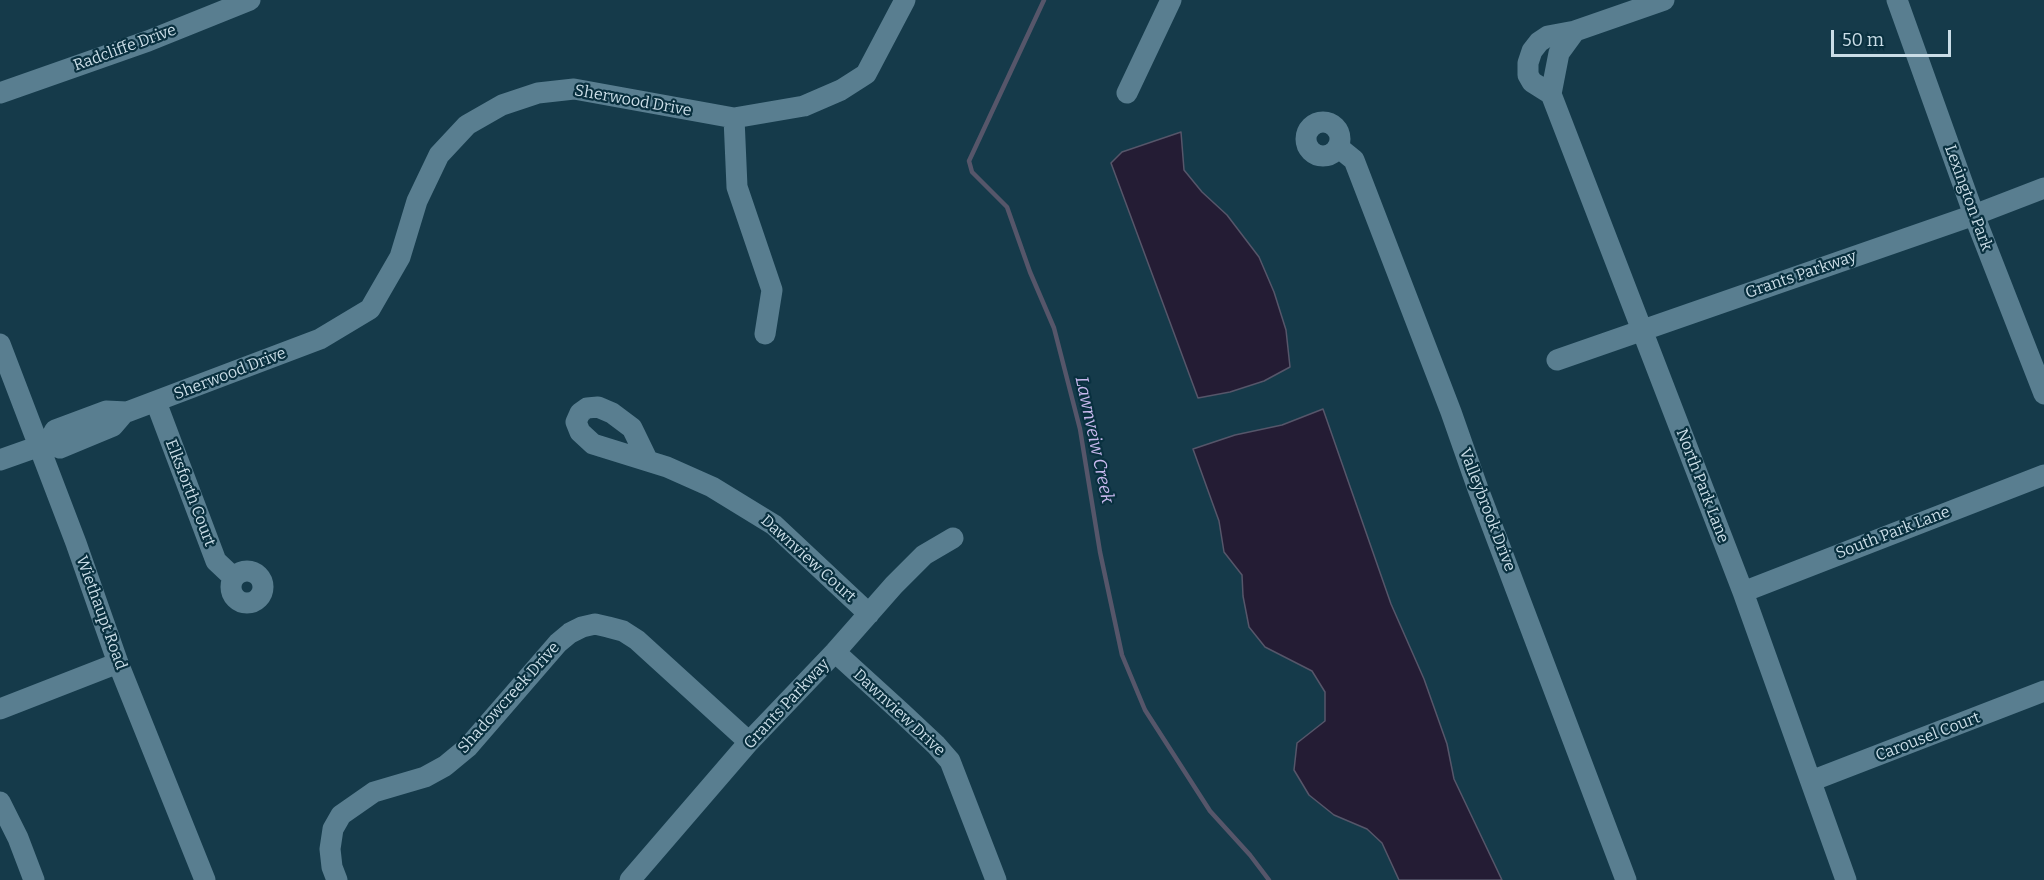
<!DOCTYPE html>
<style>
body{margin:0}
#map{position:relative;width:2044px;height:880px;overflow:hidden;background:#153a4a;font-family:Bitter,serif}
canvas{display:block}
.scale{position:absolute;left:1831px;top:30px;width:120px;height:27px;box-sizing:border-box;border:3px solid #cadde7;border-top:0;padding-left:8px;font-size:18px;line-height:21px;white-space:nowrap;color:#cadde7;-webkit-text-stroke:4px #09303f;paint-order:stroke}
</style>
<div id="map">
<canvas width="2044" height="880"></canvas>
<div class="scale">50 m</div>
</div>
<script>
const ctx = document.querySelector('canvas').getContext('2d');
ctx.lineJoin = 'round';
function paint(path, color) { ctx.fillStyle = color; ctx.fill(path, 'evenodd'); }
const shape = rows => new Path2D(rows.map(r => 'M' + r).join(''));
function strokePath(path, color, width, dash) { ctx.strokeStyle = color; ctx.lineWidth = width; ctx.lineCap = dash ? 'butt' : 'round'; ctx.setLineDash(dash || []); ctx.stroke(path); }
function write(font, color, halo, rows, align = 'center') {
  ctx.font = font + ' Bitter,serif'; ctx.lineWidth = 4.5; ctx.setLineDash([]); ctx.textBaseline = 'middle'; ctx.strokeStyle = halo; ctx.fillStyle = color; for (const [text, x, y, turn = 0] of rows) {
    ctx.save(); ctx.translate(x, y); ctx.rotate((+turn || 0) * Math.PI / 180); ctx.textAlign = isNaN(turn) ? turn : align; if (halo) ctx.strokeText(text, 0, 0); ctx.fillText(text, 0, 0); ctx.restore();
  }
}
const water = shape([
 [1181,132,1184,170,1202,192,1227,215,1259,257,1274,292,1286,330,1290,367,1264,381,1230,392,1198,398,1111,163,1122,152,1181,132],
 [1323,409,1391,604,1424,679,1447,744,1454,779,1502,880,1399,880,1382,843,1367,829,1334,815,1309,795,1294,770,1297,743,1325,721,1325,692,1312,671,1265,647,1249,627,1243,596,1242,575,1224,552,1219,521,1193,449,1235,435,1282,425,1323,409]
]);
paint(water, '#241c34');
strokePath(water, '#56566a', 1.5);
strokePath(shape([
 [1044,0,969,161,972,172,1007,207,1030,272,1054,328,1080,429,1100,552,1122,655,1145,710,1210,811,1250,855,1269,880]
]), '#56566a', 4.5);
strokePath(shape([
 [1664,0,1575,31,1559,53,1551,94,1743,592,1846,880],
 [1897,0,1974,215,2044,394],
 [0,93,148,41,250,0],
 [1127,93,1171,0],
 [1551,94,1532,82,1528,75,1528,63,1532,51,1539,42,1548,36,1575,31],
 [734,118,737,187,772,290,765,334],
 '1306 139a17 17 0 1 1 34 0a17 17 0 1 1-34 0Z',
 [1338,147,1354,160,1451,412,1478,489,1626,880],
 [0,344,76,543,118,663,205,880],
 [1557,360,1974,215,2044,188],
 [156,402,216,561,234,578],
 [48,443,60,448,113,426,125,412],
 [0,460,48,443,55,430,106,411,127,412,320,339,370,309,400,257,417,201,439,155,467,125,502,105,538,93,574,89,734,118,804,106,841,90,866,74,905,0],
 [648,461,632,428,612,413,598,407,587,408,580,413,576,422,580,432,593,444,667,467,712,487,774,525,869,614],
 '231 587a16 16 0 1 1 32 0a16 16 0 1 1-32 0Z',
 [1743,592,2044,475],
 [835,652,902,713,936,745,950,761,996,880],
 [0,709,118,663],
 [1811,781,2044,691],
 [0,802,18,838,34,880],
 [337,880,332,867,330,849,333,829,341,815,374,792,425,777,445,766,468,747,558,643,570,633,582,627,595,624,608,627,623,631,637,640,749,742],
 [630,880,749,742,835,652,894,585,924,555,953,538]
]), '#597e90', 21);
write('16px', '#cadde7', '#09303f', [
 ["Radcliffe Drive",125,48,-20],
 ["Sherwood Drive",633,101,10],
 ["Lexington Park",1968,198,70],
 ["Grants Parkway",1801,275,-19],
 ["Sherwood Drive",230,374,-21],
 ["North Park Lane",1702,486,69],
 ["Elksforth Court",190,493,69],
 ["Valleybrook Drive",1487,510,69],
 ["South Park Lane",1893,533,-21],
 ["Dawnview Court",808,559,42],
 ["Wiethaupt Road",101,613,70],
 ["Shadowcreek Drive",509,698,-48],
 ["Grants Parkway",787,704,-47],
 ["Dawnview Drive",899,713,43],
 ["Carousel Court",1928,737,-21]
]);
write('italic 18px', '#c8b9ee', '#09303f', [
 ["Lawnveiw Creek",1094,440,78]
]);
</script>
